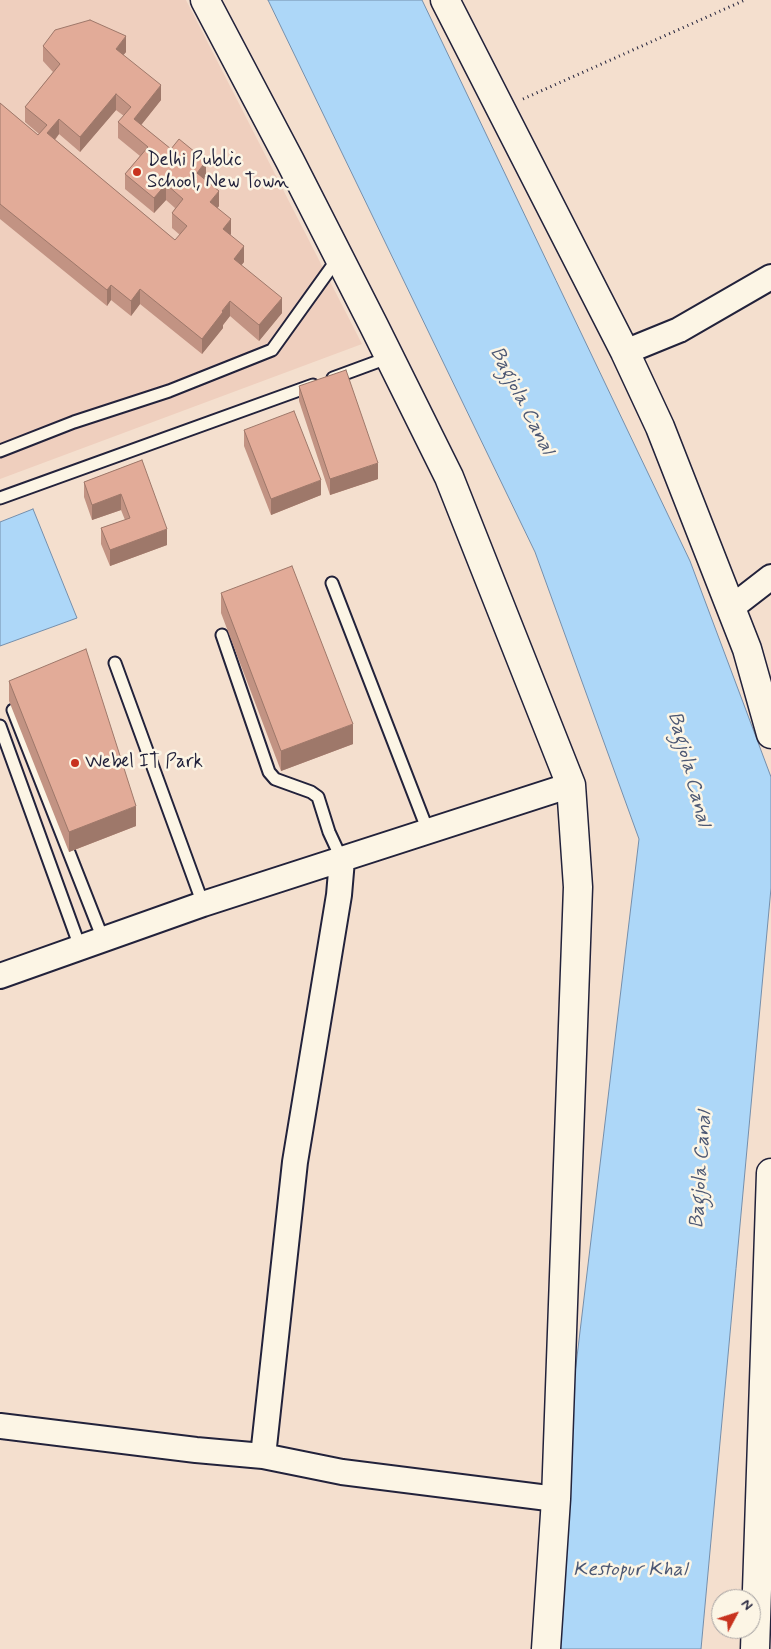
<!DOCTYPE html>
<style>
body{margin:0}
#map{position:relative;width:771px;height:1649px;overflow:hidden;background:#f4dfce;font-family:Mynerve,sans-serif}
canvas{display:block}
.north{position:absolute;left:711px;top:1589px;width:50px;height:50px;box-sizing:border-box;background:#fcf5e5;border:1px solid #a5a1a1;border-radius:50%;rotate:50deg;font-size:14px;font-weight:700;line-height:20px;text-align:center;color:#22223b}
.north::after{content:'';display:block;margin:auto;width:18px;height:22px;background:#c8321e;clip-path:polygon(50% 0,100% 100%,50% 72%,0 100%)}
</style>
<div id="map">
<canvas width="771" height="1649"></canvas>
<div class="north">N</div>
</div>
<script>
const ctx = document.querySelector('canvas').getContext('2d');
ctx.lineJoin = 'round';
function paint(path, color) { ctx.fillStyle = color; ctx.fill(path, 'evenodd'); }
const shape = rows => new Path2D(rows.map(r => 'M' + r).join(''));
function strokePath(path, color, width, dash) { ctx.strokeStyle = color; ctx.lineWidth = width; ctx.lineCap = dash ? 'butt' : 'round'; ctx.setLineDash(dash || []); ctx.stroke(path); }
function write(font, color, halo, rows, align = 'center') {
  ctx.font = font + ' Mynerve,sans-serif'; ctx.lineWidth = 5; ctx.setLineDash([]); ctx.textBaseline = 'middle'; ctx.strokeStyle = halo; ctx.fillStyle = color; for (const [text, x, y, turn = 0] of rows) {
    ctx.save(); ctx.translate(x, y); ctx.rotate((+turn || 0) * Math.PI / 180); ctx.textAlign = isNaN(turn) ? turn : align; if (halo) ctx.strokeText(text, 0, 0); ctx.fillText(text, 0, 0); ctx.restore();
  }
}
paint(shape([
 [0,0,186,0,362,344,0,479]
]), '#efcfbe');
const water = shape([
 [268,0,422,0,690,561,771,777,771,888,701,1649,542,1649,639,839,535,552,268,0],
 [33,509,77,618,0,646,0,522,33,509]
]);
paint(water, '#add7f8');
strokePath(water, '#758fac', 1);
const service = shape([
 [333,378,390,357],
 [0,451,74,422,169,391,272,350,338,258],
 [0,498,313,385],
 [332,583,428,831],
 [222,635,269,772,275,779,311,792,318,797,329,832,342,860],
 [115,663,203,904],
 [13,710,103,939],
 [0,726,80,947]
]);
const minor = shape([
 [625,352,679,330,771,277],
 [731,608,771,577],
 [0,976,203,904,571,785],
 [0,1426,196,1450,263,1456,342,1472,556,1499],
 [263,1456,295,1162,339,895,342,860]
]);
const tertiary = shape([
 [205,0,290,161,374,326,449,477,571,785,578,887,556,1499,546,1649],
 [445,0,625,352,660,427,747,649,771,734],
 [755,1649,771,1173]
]);
strokePath(service, '#22223b', 15);
strokePath(minor, '#22223b', 28);
strokePath(tertiary, '#22223b', 31);
strokePath(shape([
 [523,99,745,0]
]), '#22223b', 3, [1, 4]);
strokePath(service, '#fcf5e5', 11);
strokePath(minor, '#fcf5e5', 24);
strokePath(tertiary, '#fcf5e5', 28);
paint(shape([
 [43,46,126,52,123,55,161,100,141,125,206,177,205,179,219,206,217,208,231,234,230,235,244,262,241,265,282,313,259,341,230,316,223,325,223,328,202,354,140,304,131,316,111,300,107,306,0,219,0,103,38,135,39,134,25,122,25,107,53,72,43,61],
 [116,110,124,116,118,122,118,138,140,156,125,174,125,189,154,213,166,200,175,208,172,213,172,228,180,235,175,240,55,140,59,134,80,152],
 [299,386,378,479,330,495,299,401],
 [244,430,321,495,271,515,244,446],
 [142,460,167,545,110,566,101,544,101,528,125,520,121,510,92,520,84,497,84,482],
 [221,593,353,744,281,771,221,613],
 [9,681,136,826,69,852,9,701]
]), '#c29383');
paint(shape([
 [126,36,126,52,116,64,116,49],
 [161,85,161,100,134,134,134,119],
 [116,94,116,110,80,152,80,137],
 [59,119,59,134,47,149,47,133],
 [206,161,206,177,197,189,197,173],
 [166,184,166,200,154,213,154,198],
 [219,191,219,206,210,217,210,202],
 [231,219,231,234,223,245,223,229],
 [244,246,244,262,234,275,234,259],
 [111,285,111,300,107,306,107,290],
 [140,289,140,304,131,316,131,301],
 [282,298,282,313,259,341,259,325],
 [230,301,230,316,223,325,223,328,202,354,202,339],
 [378,463,378,479,330,495,330,479],
 [321,480,321,495,271,515,271,499],
 [121,494,121,510,92,520,92,505],
 [167,529,167,545,110,566,110,550],
 [353,724,353,744,281,771,281,751],
 [136,806,136,826,69,852,69,832]
]), '#9e786a');
const building = shape([
 [90,20,126,36,116,49,161,85,134,119,171,149,179,139,206,161,197,173,219,191,210,202,231,219,223,229,244,246,234,259,282,298,259,325,230,301,222,311,223,312,202,339,140,289,131,301,111,285,107,290,0,204,0,103,38,135,47,125,25,107,60,64,43,46,55,30,90,20],
 [116,94,131,107,118,122,148,147,125,174,154,198,166,184,183,199,172,213,187,226,175,240,47,133,59,119,80,137,116,94],
 [346,370,378,463,330,479,299,386,346,370],
 [294,411,321,480,271,499,244,430,294,411],
 [142,460,167,529,110,550,101,528,130,518,121,494,92,505,84,482,142,460],
 [292,566,353,724,281,751,221,593,292,566],
 [86,649,136,806,69,832,9,681,86,649]
]);
paint(building, '#e2ab98');
strokePath(building, '#9e786a', 1);
for (const [x, y, r, color] of [
 [137,172,5,"#c8321e"],
 [75,763,5,"#c8321e"]
]) { const dot = new Path2D(); dot.arc(x, y, r, 0, 2 * Math.PI); ctx.fillStyle = color; ctx.fill(dot); strokePath(dot, '#fcf5e5', 2); }
write('19px', '#22223b', '#fcf5e5', [
 ["Delhi Public",147,161],
 ["School, New Town",147,183],
 ["Webel IT Park",85,763]
], 'left');
write('italic 20px', '#4c5874', '#fcf5e5', [
 ["Bagjola Canal",521,401,63],
 ["Bagjola Canal",688,769,75],
 ["Bagjola Canal",702,1170,-86],
 ["Kestopur Khal",630,1571]
]);
</script>
